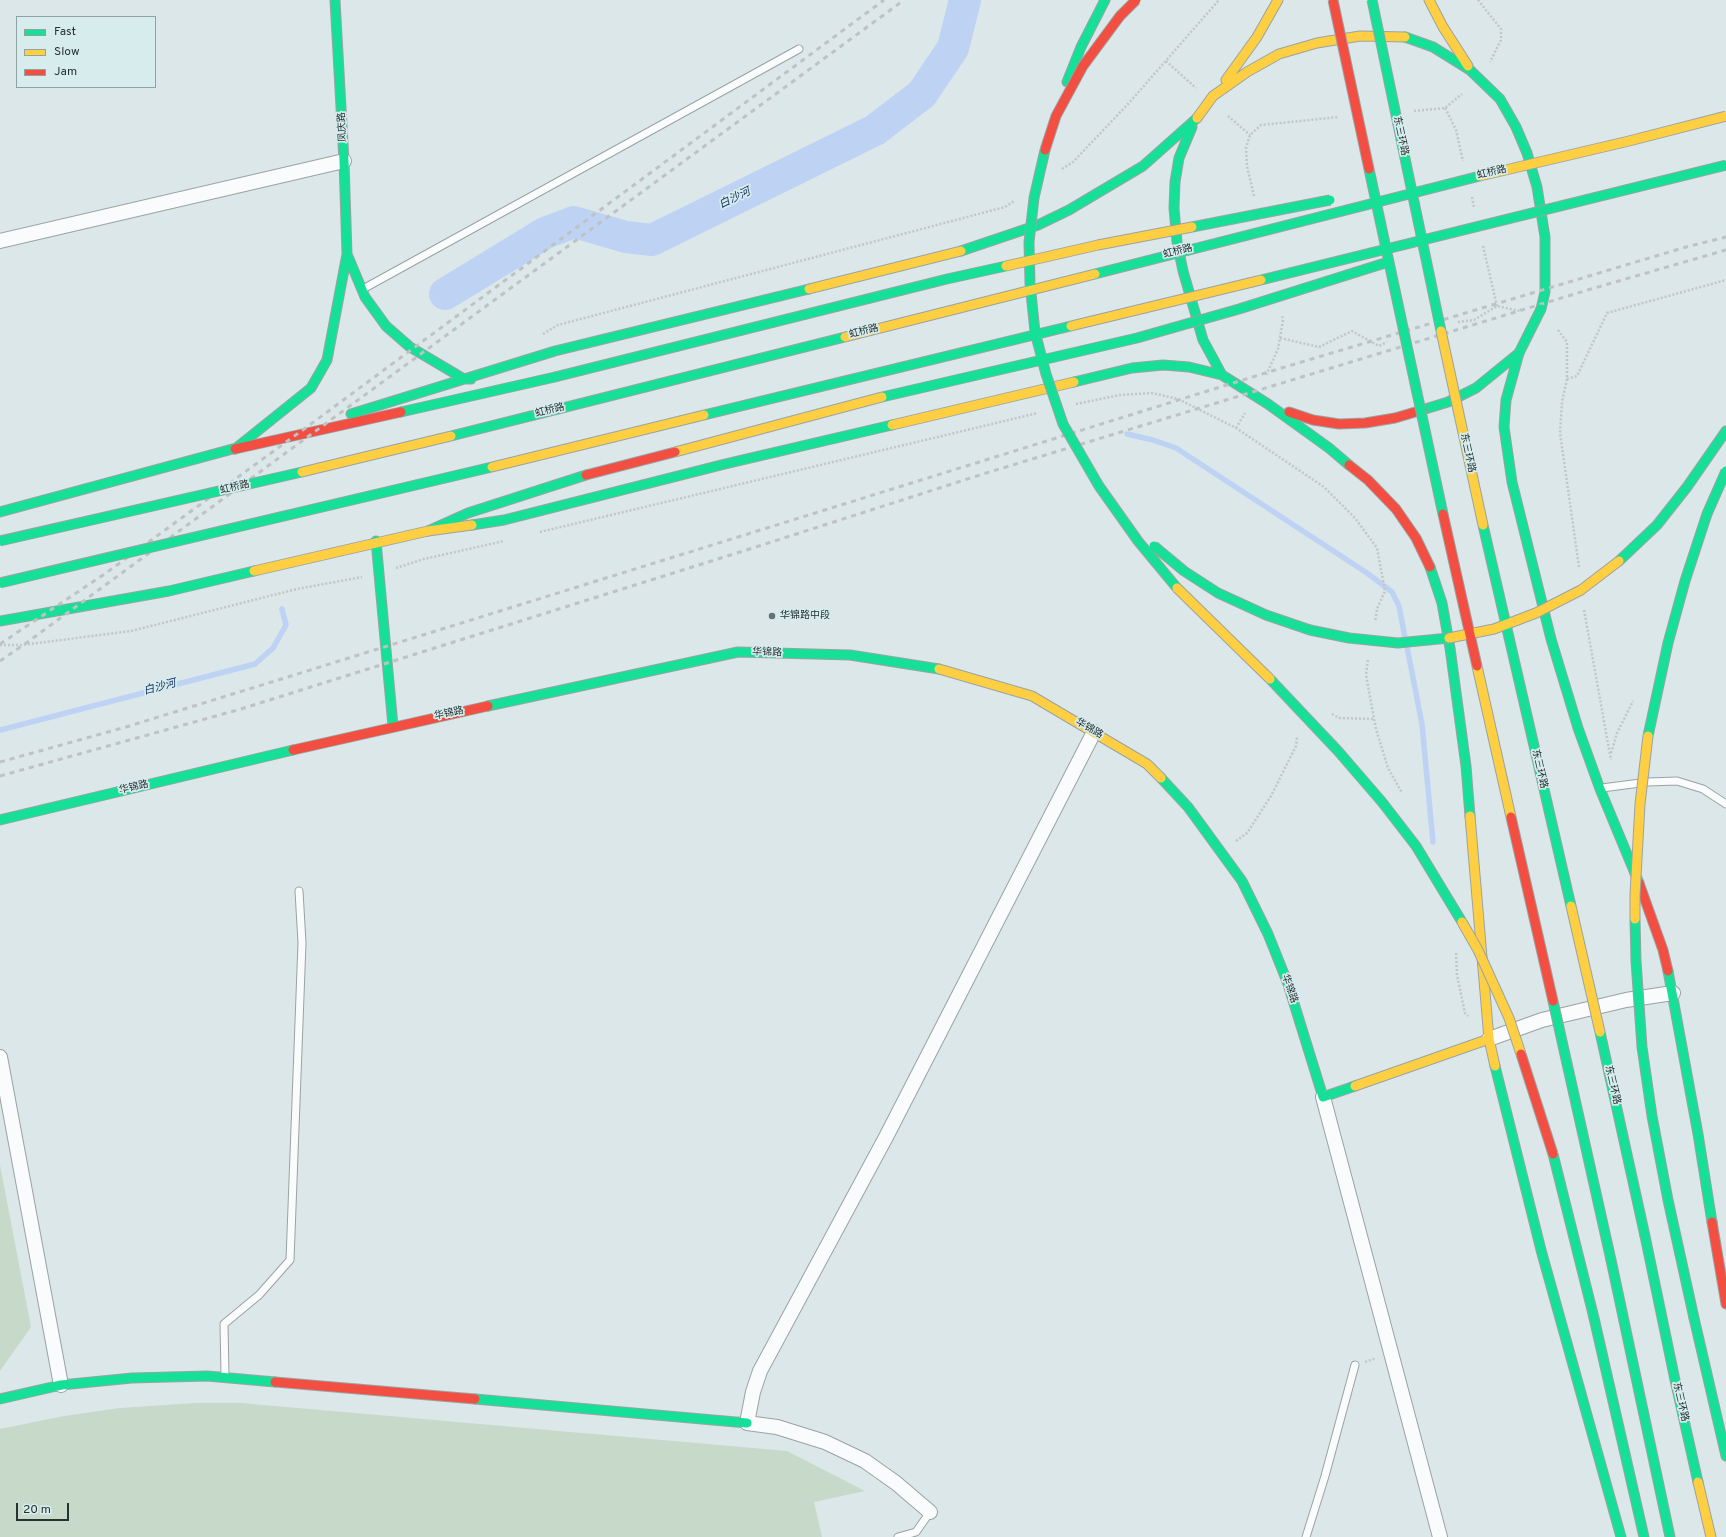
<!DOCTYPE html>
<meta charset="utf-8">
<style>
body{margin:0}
#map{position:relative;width:1726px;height:1537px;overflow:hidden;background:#dbe7e8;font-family:Overpass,sans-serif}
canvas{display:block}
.legend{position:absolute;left:16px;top:16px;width:140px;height:72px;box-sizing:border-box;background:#d6eced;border:1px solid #91a2a3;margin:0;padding:5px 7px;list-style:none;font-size:12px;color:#293233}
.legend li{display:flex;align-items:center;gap:8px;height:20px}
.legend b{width:20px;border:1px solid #91a2a3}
.scale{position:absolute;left:16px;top:1503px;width:53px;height:18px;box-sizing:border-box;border:2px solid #293233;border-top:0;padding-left:5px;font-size:12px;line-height:14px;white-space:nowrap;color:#293233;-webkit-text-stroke:3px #d6eced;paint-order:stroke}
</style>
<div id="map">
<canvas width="1726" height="1537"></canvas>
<ul class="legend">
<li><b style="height:5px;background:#16e098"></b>Fast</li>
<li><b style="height:5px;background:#ffcf43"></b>Slow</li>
<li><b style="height:5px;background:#f24e42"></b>Jam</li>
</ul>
<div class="scale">20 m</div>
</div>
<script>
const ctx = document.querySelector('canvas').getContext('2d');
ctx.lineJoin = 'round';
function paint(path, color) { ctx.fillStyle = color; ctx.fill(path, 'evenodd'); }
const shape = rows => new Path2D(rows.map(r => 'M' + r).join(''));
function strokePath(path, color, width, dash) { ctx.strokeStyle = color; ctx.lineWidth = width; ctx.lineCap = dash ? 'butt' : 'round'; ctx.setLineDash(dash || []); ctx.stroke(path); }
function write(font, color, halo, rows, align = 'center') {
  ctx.font = font + ' Overpass,"Noto Sans SC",sans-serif'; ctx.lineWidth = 3.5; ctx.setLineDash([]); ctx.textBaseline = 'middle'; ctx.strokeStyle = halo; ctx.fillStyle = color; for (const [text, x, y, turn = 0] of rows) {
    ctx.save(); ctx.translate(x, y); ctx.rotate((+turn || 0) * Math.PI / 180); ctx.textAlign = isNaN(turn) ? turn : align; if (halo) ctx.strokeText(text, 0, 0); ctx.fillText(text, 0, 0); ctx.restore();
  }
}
paint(shape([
 [0,1165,31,1327,0,1371],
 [195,1403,241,1403,787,1451,865,1491,814,1502,822,1537,0,1537,0,1429,64,1416,120,1408]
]), '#c7daca');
strokePath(shape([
 [1127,434,1153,440,1176,448,1367,573,1392,592,1399,606,1405,638],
 [1407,647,1422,724,1433,842],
 [0,730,255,664,273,648,286,625,282,609]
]), '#bed3f4', 5.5);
strokePath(shape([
 [445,294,545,233,574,222,626,237,652,240,875,130,922,94,953,48,965,0]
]), '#bed3f4', 32);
const lane = shape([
 [363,289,799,49],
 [1602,788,1648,782,1677,781,1703,789,1726,804],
 [225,1376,224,1324,259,1295,290,1260,302,943,299,891],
 [898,1537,916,1532,930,1512],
 [1306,1537,1325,1476,1355,1365]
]);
const street = shape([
 [0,241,344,161],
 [1489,1039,1542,1020,1626,1000,1673,993],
 [0,1057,61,1385],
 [1323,1097,1440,1537],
 [930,1512,896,1483,865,1461,825,1442,777,1427,747,1423,753,1392,760,1371,886,1137,1094,732]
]);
const fast = shape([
 [1405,37,1433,47,1470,70,1500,99,1516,127,1527,153,1537,187,1545,237,1545,292,1541,309],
 [1067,82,1081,47,1105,0],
 [1192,127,1179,158,1175,182,1174,208,1177,242,1183,271,1203,340,1222,375],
 [961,251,1038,225,1069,210,1143,166,1197,118],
 [347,254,365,297,386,326,410,347,464,379,471,379],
 [1519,353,1506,400,1504,427,1512,482,1551,639,1578,728,1600,789,1639,883],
 [1074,382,1132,368,1163,365,1189,367,1222,375,1268,404,1329,448,1349,465],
 [1422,410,1448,402,1476,388,1519,353],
 [401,412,555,377],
 [351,414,555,351,809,289],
 [235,449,311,388,327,360,347,254,344,161,335,0],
 [0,512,251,444],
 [472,525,504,520,725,464,892,425],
 [428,531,468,513,586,475],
 [376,541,393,726],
 [1619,561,1657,525,1687,487,1726,431],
 [1430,567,1442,603,1450,648,1466,766,1470,816],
 [0,621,169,591,254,571],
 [488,706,738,652,850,655,939,669],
 [1161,778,1188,807,1242,881,1268,934,1288,984,1323,1097,1355,1086],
 [0,820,293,750],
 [1668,971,1698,1134,1712,1222],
 [1495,1066,1541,1250,1621,1537],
 [1645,1236,1675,1380,1698,1482],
 [1611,1260,1670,1537],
 [1594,1318,1644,1537],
 [1694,1318,1726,1456],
 [0,1399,61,1385,132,1378,207,1376,275,1382],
 [475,1399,747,1423]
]);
const slow = shape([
 [1429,0,1443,27,1468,66],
 [1226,80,1257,37,1278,0],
 [1197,118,1213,96,1247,72,1279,54,1317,43,1360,36,1405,37],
 [809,289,961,251],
 [892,425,1074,382],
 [254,571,428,531,472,525],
 [939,669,1032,696,1147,764,1161,778],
 [1470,816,1489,1039,1495,1066],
 [1355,1086,1489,1039],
 [1698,1482,1711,1537]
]);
const jam = shape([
 [1289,412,1313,420,1339,424,1365,423,1395,418,1422,410],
 [235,449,401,412],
 [1349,465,1368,480,1396,509,1416,538,1430,567],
 [293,750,488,706],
 [1639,883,1663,950,1668,971],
 [1712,1222,1726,1304],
 [275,1382,475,1399]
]);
strokePath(lane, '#9aa3a4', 9);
strokePath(street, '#9aa3a4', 16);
strokePath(fast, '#9aa3a4', 11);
strokePath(slow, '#9aa3a4', 11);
strokePath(jam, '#9aa3a4', 11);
strokePath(shape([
 [1478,0,1501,29,1501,40,1490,62],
 [1166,61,1196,88],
 [1445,108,1456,130,1463,161],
 [1414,111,1445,108,1462,94],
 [1228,116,1250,135],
 [1062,169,1073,162,1129,103,1219,0],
 [1254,196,1247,166,1246,148,1250,135,1261,125,1339,117],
 [1472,197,1474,208],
 [1483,246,1497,306],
 [1458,322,1474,320,1497,306,1520,311],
 [1558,330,1567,342,1567,379,1577,376,1607,313,1726,280],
 [543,334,558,325,1005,207,1014,201],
 [1280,338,1319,347,1352,331,1379,346,1387,342],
 [1266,375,1278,349,1283,320,1282,315],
 [1567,379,1562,402,1560,433,1579,567],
 [1076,404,1120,395,1152,393,1178,399,1236,428,1324,487,1355,518,1377,548,1385,591,1377,609,1375,622],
 [1236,428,1245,413],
 [540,532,1038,413],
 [396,568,424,559,504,541],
 [1584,610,1611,760],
 [0,645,22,645,131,631,297,589,362,577],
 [1368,660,1366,675,1376,729,1388,768,1402,793],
 [1332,714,1339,718,1374,719],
 [1611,753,1617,733,1633,701],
 [1236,841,1247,833,1271,796,1296,746,1297,737],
 [1456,953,1457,975,1465,1013,1468,1016],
 [1365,1362,1376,1358]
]), '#c2c6c7', 2.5, [2, 2]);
strokePath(lane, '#fafbfc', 7);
strokePath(street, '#fafbfc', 14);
strokePath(fast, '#16e098', 9);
strokePath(slow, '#ffcf43', 9);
strokePath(jam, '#f24e42', 9);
strokePath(shape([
 [0,644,106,573,315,421,884,0],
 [0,661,29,641,904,0],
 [0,762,126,727,291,676,1275,370,1686,247,1726,237],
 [0,776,241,709,759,546,983,474,1591,289,1726,250]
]), '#bfc2c2', 3, [5, 5]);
const fastBridge = shape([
 [1372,0,1441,331],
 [1045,150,1034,198,1029,242,1030,283,1035,332,1046,374,1063,424,1099,486,1138,541,1177,588],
 [1369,169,1443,514],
 [1192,227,1330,200],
 [1095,274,1480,176],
 [1261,280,1726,165],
 [1519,353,1541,309],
 [555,377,947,279,1006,266],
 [882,397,1137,338,1239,309,1385,263],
 [704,415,1071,326],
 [451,436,845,337],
 [1483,525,1571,906],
 [0,541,302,472],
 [1154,546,1184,571,1218,593,1266,615,1310,630,1349,638,1398,643,1449,638],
 [0,583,492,467],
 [1270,679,1338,751,1382,802,1416,846,1462,922],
 [1648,736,1668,643,1685,581,1707,514,1726,471],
 [1635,919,1636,961,1642,1047,1652,1116,1668,1200,1694,1318],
 [1553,1001,1611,1260],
 [1600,1032,1645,1236],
 [1553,1154,1594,1318]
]);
const slowBridge = shape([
 [1480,176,1629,141,1726,116],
 [1006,266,1098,245,1192,227],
 [1071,326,1261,280],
 [1441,331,1483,525],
 [845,337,1095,274],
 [675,452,882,397],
 [492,467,704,415],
 [302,472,451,436],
 [1177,588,1270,679],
 [1449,638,1494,629,1536,613,1581,590,1619,561],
 [1477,666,1511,817],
 [1571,906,1600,1032],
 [1635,919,1635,895,1640,804,1648,736],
 [1462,922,1478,950,1509,1018,1521,1054]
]);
const jamBridge = shape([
 [1333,0,1369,169],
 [1045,150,1056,116,1083,66,1120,16,1136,0],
 [586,475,675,452],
 [1443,514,1477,666],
 [1511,817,1553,1001],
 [1521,1054,1553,1154]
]);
strokePath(fastBridge, '#9aa3a4', 11, []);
strokePath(slowBridge, '#9aa3a4', 11, []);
strokePath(jamBridge, '#9aa3a4', 11, []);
strokePath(fastBridge, '#16e098', 9);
strokePath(slowBridge, '#ffcf43', 9);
strokePath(jamBridge, '#f24e42', 9);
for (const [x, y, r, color] of [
 [772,616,4,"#677172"]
]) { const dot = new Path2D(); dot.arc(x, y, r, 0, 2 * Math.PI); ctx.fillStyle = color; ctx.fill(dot); strokePath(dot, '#d6eced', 1.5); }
write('10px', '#293233', '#d6eced', [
 ["凤庆路",343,127,-93],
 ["东三环路",1400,136,78],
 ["虹桥路",1492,173,-13],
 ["虹桥路",1178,252,-14],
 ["虹桥路",864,332,-14],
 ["虹桥路",550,411,-14],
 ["东三环路",1467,453,78],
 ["虹桥路",235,488,-13],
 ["华锦路",767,653,2],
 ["华锦路",449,714,-12],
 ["华锦路",1089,729,30],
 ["东三环路",1539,769,77],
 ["华锦路",134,788,-13],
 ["华锦路",1289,989,71],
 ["东三环路",1612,1085,77],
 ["东三环路",1680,1402,77]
]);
write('10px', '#293233', '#d6eced', [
 ["华锦路中段",780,616]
], 'left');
write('italic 11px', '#10295e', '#d6eced', [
 ["白沙河",735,199,-26],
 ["白沙河",160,688,-15]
]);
</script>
